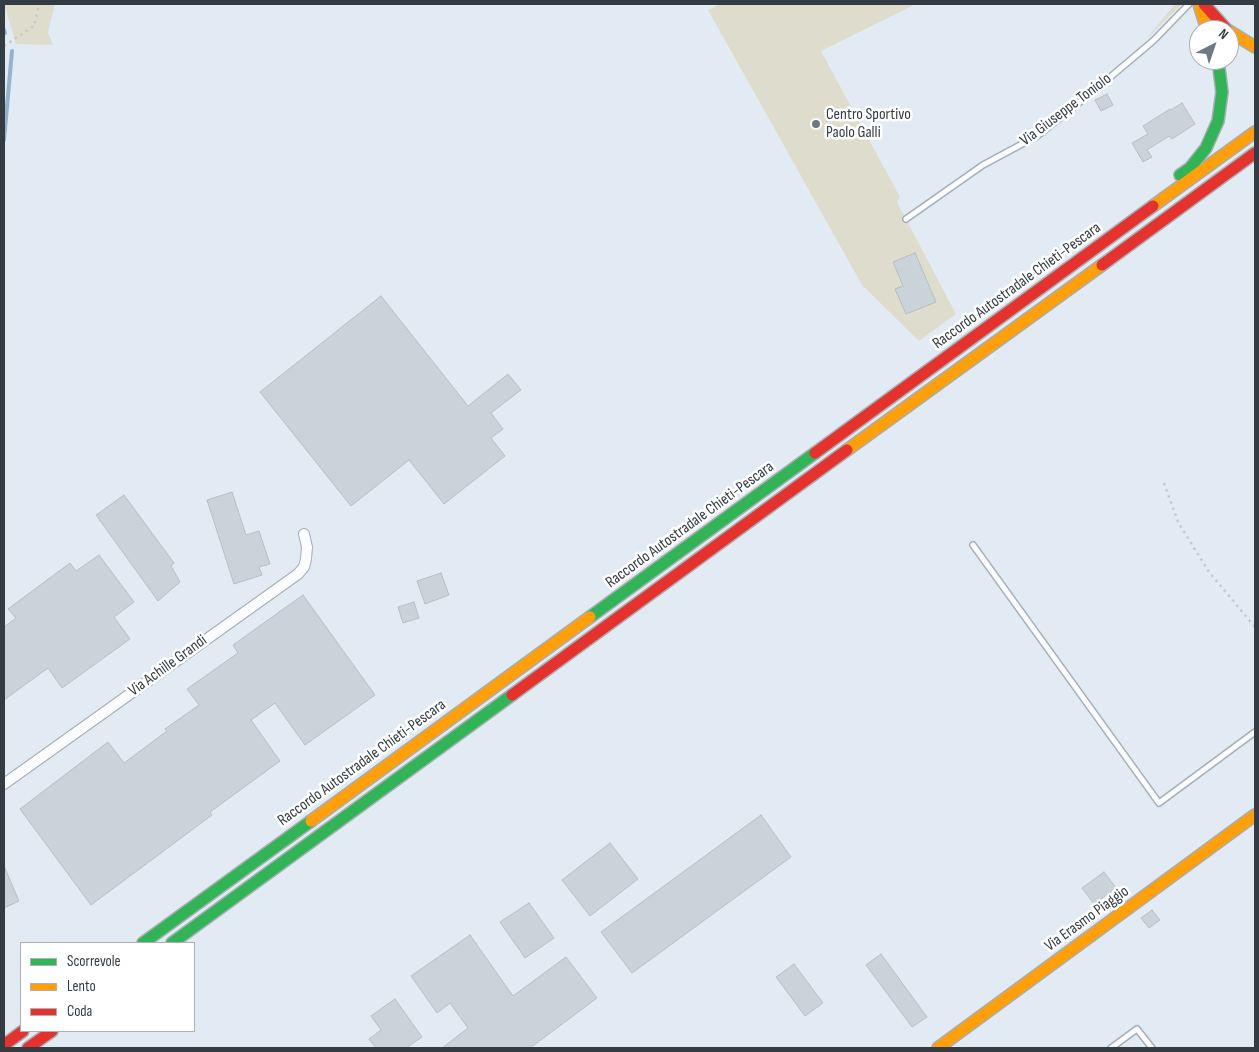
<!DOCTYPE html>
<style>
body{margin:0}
#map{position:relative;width:1259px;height:1052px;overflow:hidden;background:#e2ebf3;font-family:"Sofia Sans Condensed",sans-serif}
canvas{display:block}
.frame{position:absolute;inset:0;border:5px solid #333c43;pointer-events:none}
.legend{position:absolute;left:20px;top:942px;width:175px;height:90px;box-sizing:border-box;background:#fff;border:1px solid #adb1b4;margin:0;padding:6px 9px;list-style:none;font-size:15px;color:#333c43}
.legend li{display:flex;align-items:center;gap:10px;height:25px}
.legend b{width:25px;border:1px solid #adb1b4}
.north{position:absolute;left:1189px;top:20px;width:50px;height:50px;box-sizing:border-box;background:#fff;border:1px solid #adb1b4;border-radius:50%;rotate:41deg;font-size:14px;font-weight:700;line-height:20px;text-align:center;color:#333c43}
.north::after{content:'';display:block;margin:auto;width:18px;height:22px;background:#707981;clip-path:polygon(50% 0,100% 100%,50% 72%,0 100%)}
</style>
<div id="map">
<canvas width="1259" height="1052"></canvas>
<div class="frame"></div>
<ul class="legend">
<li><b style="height:6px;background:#30b455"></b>Scorrevole</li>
<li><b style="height:6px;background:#ff9f0a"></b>Lento</li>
<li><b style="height:6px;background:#e5322d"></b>Coda</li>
</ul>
<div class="north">N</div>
</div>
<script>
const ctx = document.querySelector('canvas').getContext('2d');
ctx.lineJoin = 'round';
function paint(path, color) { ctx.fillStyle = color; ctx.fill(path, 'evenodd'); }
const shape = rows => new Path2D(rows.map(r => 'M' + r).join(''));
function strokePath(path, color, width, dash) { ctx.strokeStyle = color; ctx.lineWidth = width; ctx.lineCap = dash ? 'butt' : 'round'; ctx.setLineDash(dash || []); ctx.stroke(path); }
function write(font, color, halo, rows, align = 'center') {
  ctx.font = font + ' "Sofia Sans Condensed",sans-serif'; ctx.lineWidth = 5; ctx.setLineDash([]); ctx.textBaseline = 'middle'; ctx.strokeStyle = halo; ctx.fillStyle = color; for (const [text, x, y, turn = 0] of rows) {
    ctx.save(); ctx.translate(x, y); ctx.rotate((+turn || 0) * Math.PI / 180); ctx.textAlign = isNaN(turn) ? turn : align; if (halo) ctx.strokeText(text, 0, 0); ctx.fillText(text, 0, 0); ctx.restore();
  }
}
paint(shape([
 [4,4,55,4,48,32,53,45,16,44],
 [720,4,916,4,821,51,900,197,897,202,956,314,919,341,862,285,708,10],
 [1175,4,1182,4,1146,39]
]), '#deddcd');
strokePath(shape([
 [4,30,5,33],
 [4,140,12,51]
]), '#95b3cc', 4);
const building = shape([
 [1107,94,1113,105,1101,111,1095,100,1107,94],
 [1182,103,1195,124,1172,139,1169,136,1147,150,1152,157,1143,162,1132,143,1148,134,1143,126,1170,109,1171,110,1182,103],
 [915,253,936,302,906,314,895,289,903,286,893,262,915,253],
 [381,296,468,406,508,374,521,390,491,413,503,429,491,438,505,456,444,504,409,460,351,506,260,392,381,296],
 [232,492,246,535,259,531,270,564,259,567,262,575,234,584,207,500,232,492],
 [124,495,174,563,171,566,180,582,158,601,96,515,124,495],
 [99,555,134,602,114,617,130,639,62,688,48,668,4,700,4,627,16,618,8,609,70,563,76,571,99,555],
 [441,573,449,595,425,604,417,581,441,573],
 [303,595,375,695,305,745,275,703,251,720,280,761,210,812,212,815,91,905,20,809,108,742,124,763,167,731,165,729,199,705,187,689,238,653,233,645,303,595],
 [414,602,419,618,403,623,398,607,414,602],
 [761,815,791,857,632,973,601,932,761,815],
 [610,843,638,879,590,916,562,880,610,843],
 [4,866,19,901,4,908,4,866],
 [1104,872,1116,888,1094,904,1082,888,1104,872],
 [529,903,554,938,525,958,500,922,529,903],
 [1152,910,1160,920,1149,928,1141,918,1152,910],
 [470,935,513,996,566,957,597,998,530,1048,442,1048,468,1028,450,1003,437,1013,411,976,470,935],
 [881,954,927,1017,912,1027,866,965,881,954],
 [794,964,823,1003,805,1016,776,977,794,964],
 [395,999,422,1037,406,1048,376,1048,369,1039,381,1030,371,1016,395,999]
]);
paint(building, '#cbd3da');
strokePath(building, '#b6bec5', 1);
const lane = shape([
 [906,219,983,165,1037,136,1096,89,1153,41,1189,4],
 [973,545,1159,803,1255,732],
 [1111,1048,1137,1029,1152,1048]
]);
const street = shape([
 [4,784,298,574,304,567,306,559,307,547,304,534]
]);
const fast = shape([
 [1180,175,1190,168,1206,148,1218,121,1222,92,1218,60],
 [590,617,815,453],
 [143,943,311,821],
 [172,943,512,695]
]);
const slow = shape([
 [1199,4,1207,30],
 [1229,31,1255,47],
 [1153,206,1255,132],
 [847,450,1102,265],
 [311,821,590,617],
 [938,1048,1255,815]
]);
const jam = shape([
 [1204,4,1227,30],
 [1102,265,1255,153],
 [815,453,1153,206],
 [512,695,847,450],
 [4,1045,23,1031],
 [28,1048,52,1031]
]);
strokePath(lane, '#a6adb4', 8);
strokePath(street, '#a6adb4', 12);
strokePath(fast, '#a6adb4', 14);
strokePath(slow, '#a6adb4', 14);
strokePath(jam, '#a6adb4', 14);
strokePath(shape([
 [4,46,34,26,39,4],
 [1164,483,1178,522,1209,572,1255,627]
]), '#c5cacd', 2.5, [2.5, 4]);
strokePath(lane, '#fbfcfd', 5);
strokePath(street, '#fbfcfd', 10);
strokePath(fast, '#30b455', 11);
strokePath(slow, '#ff9f0a', 11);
strokePath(jam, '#e5322d', 11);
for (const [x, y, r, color] of [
 [816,124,5,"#707981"]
]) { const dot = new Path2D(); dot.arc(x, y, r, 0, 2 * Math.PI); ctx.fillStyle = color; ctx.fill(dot); strokePath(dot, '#fff', 2); }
write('16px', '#333c43', '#fff', [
 ["Via Giuseppe Toniolo",1066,110,-37],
 ["Raccordo Autostradale Chieti-Pescara",1017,286,-36],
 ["Raccordo Autostradale Chieti-Pescara",690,525,-36],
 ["Via Achille Grandi",168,666,-36],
 ["Raccordo Autostradale Chieti-Pescara",362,763,-36],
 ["Via Erasmo Piaggio",1087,919,-36]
]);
write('16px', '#333c43', '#fff', [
 ["Centro Sportivo",826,115],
 ["Paolo Galli",826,133]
], 'left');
</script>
